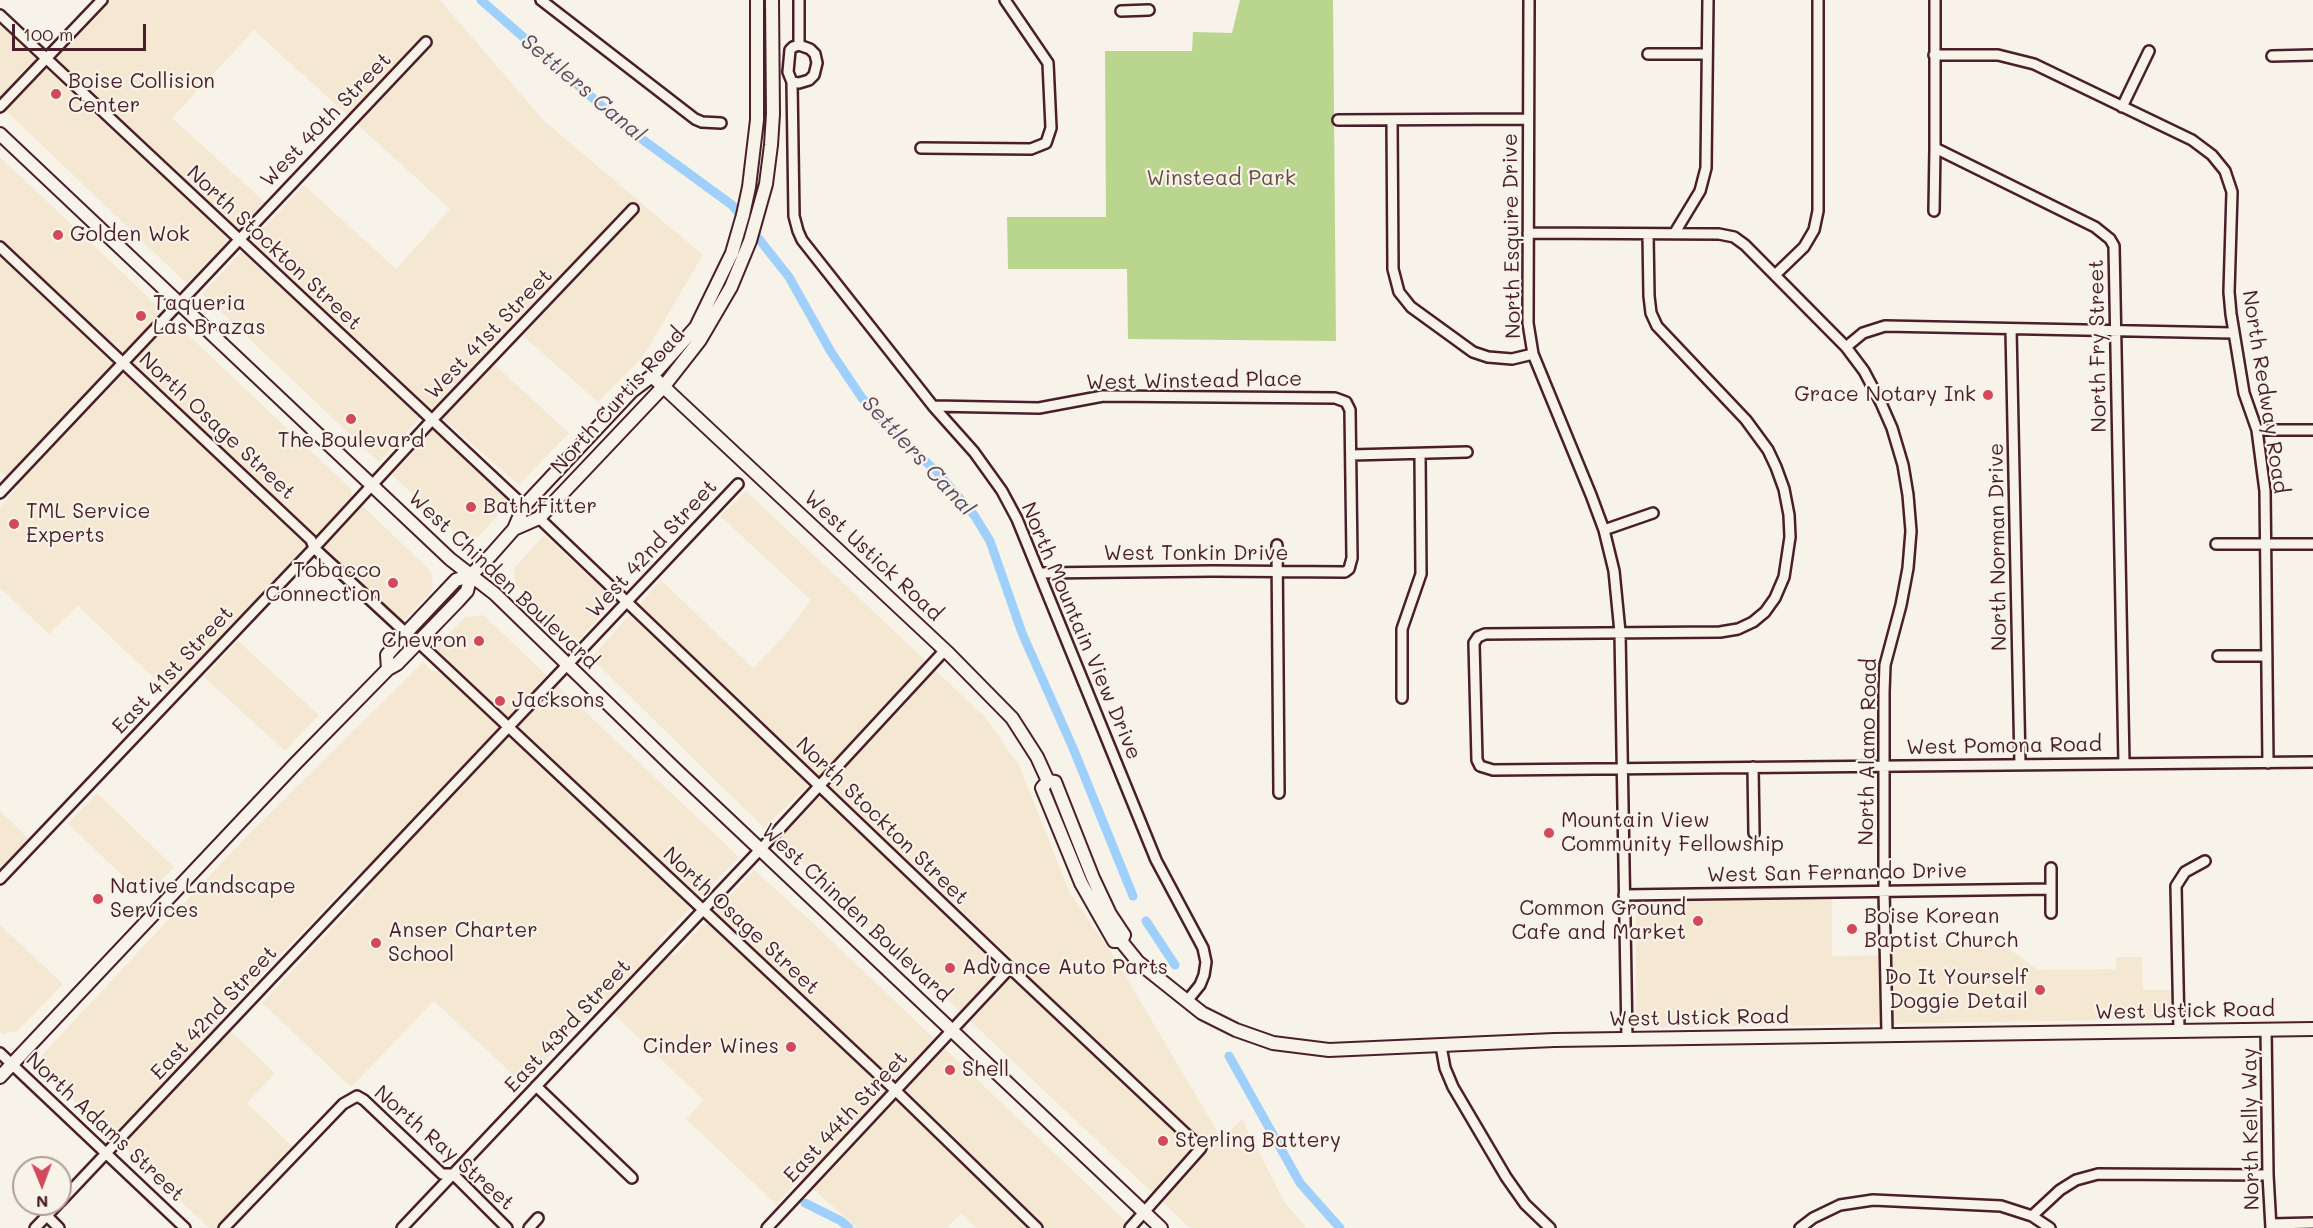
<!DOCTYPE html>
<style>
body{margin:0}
#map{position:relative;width:2313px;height:1228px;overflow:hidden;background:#f7f3e8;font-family:Mali,sans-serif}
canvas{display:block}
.north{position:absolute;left:12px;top:1156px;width:60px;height:60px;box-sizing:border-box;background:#f7f3e8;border:2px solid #b29e9c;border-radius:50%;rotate:179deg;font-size:16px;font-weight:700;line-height:24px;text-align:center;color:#4a1f2b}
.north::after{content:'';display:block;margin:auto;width:21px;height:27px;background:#d1495b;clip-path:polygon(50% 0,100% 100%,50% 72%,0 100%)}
.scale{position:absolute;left:12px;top:24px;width:134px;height:27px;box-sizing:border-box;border:3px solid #4a1f2b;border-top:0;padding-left:8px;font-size:18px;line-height:21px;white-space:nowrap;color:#4a1f2b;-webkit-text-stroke:4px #f7f3e8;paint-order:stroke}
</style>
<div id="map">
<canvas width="2313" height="1228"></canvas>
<div class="north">N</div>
<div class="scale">100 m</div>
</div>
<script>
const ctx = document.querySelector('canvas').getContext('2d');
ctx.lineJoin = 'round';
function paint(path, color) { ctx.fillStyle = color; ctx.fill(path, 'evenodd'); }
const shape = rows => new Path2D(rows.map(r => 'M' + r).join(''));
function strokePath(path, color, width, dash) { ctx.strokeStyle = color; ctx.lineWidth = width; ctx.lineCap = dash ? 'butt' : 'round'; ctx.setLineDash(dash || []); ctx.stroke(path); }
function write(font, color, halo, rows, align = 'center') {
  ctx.font = font + ' Mali,sans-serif'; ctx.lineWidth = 4.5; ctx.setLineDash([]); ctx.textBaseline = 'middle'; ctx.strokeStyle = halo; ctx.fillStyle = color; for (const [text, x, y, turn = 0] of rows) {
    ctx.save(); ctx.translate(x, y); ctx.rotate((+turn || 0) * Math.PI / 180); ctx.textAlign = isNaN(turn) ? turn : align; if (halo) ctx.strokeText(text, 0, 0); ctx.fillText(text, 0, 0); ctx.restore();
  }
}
paint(shape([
 [92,0,440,0,544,121,703,255,642,358,598,402,513,327,485,356,569,433,519,485,430,407,379,462,202,294,304,185,396,269,450,209,254,30,172,118,267,204,187,284,0,105,0,8,44,50],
 [0,157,351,489,352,496,431,571,433,585,432,591,402,622,315,538,169,692,78,606,49,634,0,588,0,507,19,486,0,471],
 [433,430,511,501,478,537,461,538,392,475],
 [746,491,985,717,1019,765,1069,891,1114,957,1222,1139,1242,1119,1284,1201,1306,1228,1190,1228,778,840,821,796,1017,978,1024,970,818,776,764,828,591,658,661,580,753,668,786,634,811,600,720,516],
 [544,535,615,600,575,644,568,640,515,583,514,568],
 [483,615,739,857,658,942,674,956,754,870,815,925,1133,1228,976,1228,961,1213,947,1228,857,1228,801,1178,776,1204,686,1119,704,1100,601,1002,523,1084,434,1001,351,1087,262,1003,372,886,358,873,219,1020,275,1073,247,1103,293,1147,217,1228,209,1228,43,1071,42,1055,242,841,423,662,432,671,444,671,432,652,465,617],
 [238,641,319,715,285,751,204,677],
 [97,793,174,867,145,897,68,824],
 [0,811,29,839,0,869],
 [1832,888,1832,956,1894,955,1894,944,1998,941,2038,970,2116,969,2116,957,2142,957,2143,990,2173,990,2174,1019,1636,1028,1636,890],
 [0,925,63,984,17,1031,3,1034,0,1031]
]), '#f5e8d3');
paint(shape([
 [1240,0,1333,0,1336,341,1128,339,1127,269,1008,269,1007,217,1106,217,1105,51,1192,51,1193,32,1232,33]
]), '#bad68e');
strokePath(shape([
 [481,0,628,129,732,205,789,277,831,352,862,398,887,426,937,472,974,515,990,541,1022,633,1073,748,1133,896],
 [1146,921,1175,965],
 [1229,1056,1300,1183,1340,1228],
 [805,1203,841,1221,849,1228]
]), '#9fd0fc', 9);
const minor = shape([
 [541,0,695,119,702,122,721,123],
 [1529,0,1528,323,1533,354,1591,495,1604,530,1614,571,1620,632,1627,1039],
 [1935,0,1935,148,2095,227,2110,239,2114,246,2124,763],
 [1121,11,1149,10],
 [0,15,524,506],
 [799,45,810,49,815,54,817,63,814,75,809,80,799,83,792,82,788,72,790,50,793,47,799,45],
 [799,45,799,0],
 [1648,54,1707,54],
 [1934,55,1998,55,2034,64,2192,140,2212,155,2225,171,2232,192,2229,292,2231,314,2244,393,2257,430,2265,491,2268,763],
 [2272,56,2313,55],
 [792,82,794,216,798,231,802,240,933,406,974,452,1002,491,1017,519,1156,860,1203,948,1206,962,1204,975,1200,985,1187,1001],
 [0,107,102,0],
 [2122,107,2149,51],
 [1338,120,1528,119],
 [1392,120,1393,269,1399,292,1411,307,1473,352,1488,357,1512,359,1533,354],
 [921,148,1031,149,1046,143,1051,128,1048,63,1005,0],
 [1934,211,1935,148],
 [1528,233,1719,234,1734,237,1745,245,1846,347,1864,371,1881,403,1892,428,1903,465,1908,495,1911,531,1908,568,1901,605,1885,665,1884,692,1884,890,1887,1033],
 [1648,234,1649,296,1651,313,1657,326,1746,420,1768,450,1776,467,1784,489,1789,515,1790,537,1784,577,1775,598,1765,612,1753,622,1738,629,1720,632,1485,634,1478,637,1474,643,1477,760,1480,766,1493,770,2313,762],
 [1674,234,1700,191,1706,168,1708,0],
 [0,247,311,540,314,548,406,633],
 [1775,275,1804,247,1814,230,1818,211,1818,0],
 [2011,329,2020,764],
 [1846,347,1863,333,1885,326,2233,333],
 [933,406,1039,408,1103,396,1335,398,1346,402,1350,410,1352,558,1349,569,1345,572,1213,571,1041,573],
 [2257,430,2313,430],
 [1351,455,1467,452],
 [0,493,426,42],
 [539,518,1010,968,1201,1148,1130,1228],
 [1604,530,1653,513],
 [2216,544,2313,544],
 [1277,545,1279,793],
 [418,642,895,1090,1037,1228],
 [2218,656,2267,656],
 [1402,698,1402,629,1421,574,1420,454],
 [1753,767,1754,833],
 [2051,868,2051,913],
 [0,879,314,548,432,420,633,209],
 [1624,895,2051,889],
 [2266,1029,2268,1175,2271,1228],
 [2179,1030,2176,886,2185,872,2205,861],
 [1441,1046,1445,1068,1453,1087,1506,1177,1525,1204,1550,1228],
 [0,1053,185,1228],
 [536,1086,632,1178],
 [60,1202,738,484],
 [47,1216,59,1228],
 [2032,1216,2060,1190,2076,1180,2098,1174,2268,1175],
 [2271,1224,2313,1223],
 [35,1228,58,1204],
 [224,1228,343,1104,357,1096,364,1100,442,1174,453,1174,507,1228],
 [402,1228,772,837,945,650],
 [529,1228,538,1218],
 [767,1228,1010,968],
 [1800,1228,1813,1218,1840,1205,1873,1200,2001,1206,2032,1216,2050,1228]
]);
const major = shape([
 [0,134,450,559,495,594,674,768,1161,1228],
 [652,376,949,654,1012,718,1037,757,1048,781,1055,782,1093,878,1110,914,1124,935,1121,941],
 [514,529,539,518,664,386,700,340,731,287,750,241,766,184,771,145,773,114,772,0],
 [388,669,387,655,406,633,456,580,471,575,491,555,514,529,524,506,632,391,652,376,696,327,732,253,743,215,749,187,757,120,757,0],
 [1048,781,1042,788,1081,883,1114,941,1121,941,1138,962,1202,1013,1236,1030,1273,1043,1329,1050,1554,1040,2313,1029],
 [0,1077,296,763,388,669,397,664,457,602,467,591,471,575]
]);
strokePath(minor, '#4a1f2b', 14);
strokePath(major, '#4a1f2b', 16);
strokePath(minor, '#f7f3e8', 9);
strokePath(major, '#f7f3e8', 12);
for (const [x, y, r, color] of [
 [56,94,6,"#d1495b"],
 [58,235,6,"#d1495b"],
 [141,316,6,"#d1495b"],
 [1988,395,6,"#d1495b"],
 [351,419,6,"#d1495b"],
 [471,507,6,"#d1495b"],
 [14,524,6,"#d1495b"],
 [393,583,6,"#d1495b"],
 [479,641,6,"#d1495b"],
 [500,701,6,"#d1495b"],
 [1549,833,6,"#d1495b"],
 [98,899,6,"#d1495b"],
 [1698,921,6,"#d1495b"],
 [1852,929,6,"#d1495b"],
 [376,943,6,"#d1495b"],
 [950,968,6,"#d1495b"],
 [2040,990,6,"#d1495b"],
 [791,1047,6,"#d1495b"],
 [950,1070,6,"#d1495b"],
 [1163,1141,6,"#d1495b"]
]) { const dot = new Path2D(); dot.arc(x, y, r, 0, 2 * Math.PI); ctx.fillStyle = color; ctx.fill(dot); strokePath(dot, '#f7f3e8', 2); }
write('21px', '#4a1f2b', '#f7f3e8', [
 ["Boise Collision",68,82],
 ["Center",68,106],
 ["Golden Wok",70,235],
 ["Taqueria",153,304],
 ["Las Brazas",153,328],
 ["Grace Notary Ink",1976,395,"right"],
 ["The Boulevard",351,441,"center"],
 ["Bath Fitter",483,507],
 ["TML Service",26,512],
 ["Experts",26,536],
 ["Tobacco",381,571,"right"],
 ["Connection",381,595,"right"],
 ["Chevron",467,641,"right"],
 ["Jacksons",512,701],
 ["Mountain View",1561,821],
 ["Community Fellowship",1561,845],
 ["Native Landscape",110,887],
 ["Services",110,911],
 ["Common Ground",1686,909,"right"],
 ["Cafe and Market",1686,933,"right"],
 ["Boise Korean",1864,917],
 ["Baptist Church",1864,941],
 ["Anser Charter",388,931],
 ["School",388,955],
 ["Advance Auto Parts",962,968],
 ["Do It Yourself",2028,978,"right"],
 ["Doggie Detail",2028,1002,"right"],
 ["Cinder Wines",779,1047,"right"],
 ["Shell",962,1070],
 ["Sterling Battery",1175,1141]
], 'left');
write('21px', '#4a1f2b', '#f7f3e8', [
 ["West 40th Street",326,120,-46],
 ["North Esquire Drive",1512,236,-91],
 ["North Stockton Street",274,248,43],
 ["West 41st Street",489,334,-46],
 ["North Fry Street",2098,346,-91],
 ["West Winstead Place",1194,381,-1],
 ["North Redway Road",2265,392,81],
 ["North Curtis Road",618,401,-48],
 ["North Osage Street",217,426,43],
 ["North Norman Drive",1998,547,-91],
 ["West 42nd Street",652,549,-47],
 ["West Tonkin Drive",1196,554],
 ["West Ustick Road",873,556,43],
 ["West Chinden Boulevard",503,580,43],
 ["North Mountain View Drive",1081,631,67],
 ["East 41st Street",173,670,-47],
 ["West Pomona Road",2004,746,-1],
 ["North Alamo Road",1868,752,-89],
 ["North Stockton Street",882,821,44],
 ["West San Fernando Drive",1837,873,-1],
 ["West Chinden Boulevard",856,913,43],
 ["North Osage Street",741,921,43],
 ["West Ustick Road",2185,1011,-1],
 ["East 42nd Street",214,1013,-47],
 ["West Ustick Road",1699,1018,-1],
 ["East 43rd Street",568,1026,-47],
 ["East 44th Street",846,1117,-47],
 ["North Adams Street",105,1127,43],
 ["North Kelly Way",2251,1129,-91],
 ["North Ray Street",444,1148,41]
]);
write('21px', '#664d44', '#f7f3e8', [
 ["Winstead Park",1221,179]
]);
write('italic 22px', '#5f4b5f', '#f7f3e8', [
 ["Settlers Canal",583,88,40],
 ["Settlers Canal",918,456,47]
]);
</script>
